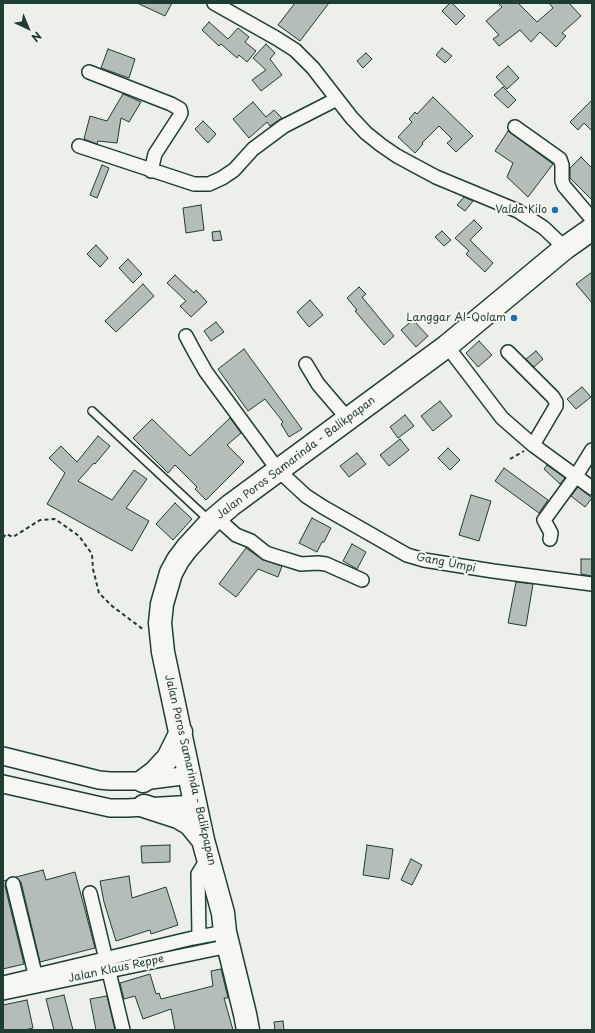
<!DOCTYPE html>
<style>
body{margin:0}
#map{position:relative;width:595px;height:1033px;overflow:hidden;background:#edefea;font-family:"Playpen Sans",sans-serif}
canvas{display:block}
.frame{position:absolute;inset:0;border:4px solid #1f3d34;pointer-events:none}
.north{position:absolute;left:8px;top:8px;width:40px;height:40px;-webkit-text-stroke:3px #f6f6f2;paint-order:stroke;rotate:136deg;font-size:11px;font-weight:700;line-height:16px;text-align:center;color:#1f3d34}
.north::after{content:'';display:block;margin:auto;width:14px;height:18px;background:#1f3d34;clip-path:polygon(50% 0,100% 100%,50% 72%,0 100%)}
</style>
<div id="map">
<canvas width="595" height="1033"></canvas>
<div class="frame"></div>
<div class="north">N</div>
</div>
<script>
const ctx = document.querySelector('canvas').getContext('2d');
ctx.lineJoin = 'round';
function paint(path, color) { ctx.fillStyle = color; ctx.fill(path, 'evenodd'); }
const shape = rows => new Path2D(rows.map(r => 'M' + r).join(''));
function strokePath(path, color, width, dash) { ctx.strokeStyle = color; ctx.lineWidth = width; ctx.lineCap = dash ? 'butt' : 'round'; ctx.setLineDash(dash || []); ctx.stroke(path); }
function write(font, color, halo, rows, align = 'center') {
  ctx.font = font + ' "Playpen Sans",sans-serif'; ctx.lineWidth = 4; ctx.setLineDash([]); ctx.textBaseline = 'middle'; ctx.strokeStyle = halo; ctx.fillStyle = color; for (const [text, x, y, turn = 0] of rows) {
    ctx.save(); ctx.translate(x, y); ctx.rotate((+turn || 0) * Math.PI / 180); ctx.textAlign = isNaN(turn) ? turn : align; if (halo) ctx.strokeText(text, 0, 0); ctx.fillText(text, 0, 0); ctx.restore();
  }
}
const building = shape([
 [137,3,172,3,165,16,137,3],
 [295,3,329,3,300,41,278,25,295,3],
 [450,3,452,3,465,16,456,25,442,11,450,3],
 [498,3,518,3,537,22,553,8,549,3,569,3,581,16,562,33,566,36,556,47,540,32,531,42,520,30,499,46,493,39,499,35,486,21,502,7,498,3],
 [209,22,228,39,238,28,249,37,245,42,256,51,247,62,239,55,237,58,221,44,219,46,202,30,209,22],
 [266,44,275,53,270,59,282,75,261,91,252,80,266,70,253,58,266,44],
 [442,48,452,56,445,63,436,55,442,48],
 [108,49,135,59,129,78,101,68,108,49],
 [366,53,372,59,363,68,357,61,366,53],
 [508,66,519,78,507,89,496,77,508,66],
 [503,87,516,100,508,108,494,95,503,87],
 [123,94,141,102,129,122,121,118,117,143,98,141,97,144,84,139,90,116,107,121,123,94],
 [433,97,473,136,456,152,447,143,452,139,439,126,422,143,423,144,415,153,398,137,412,122,409,119,415,112,417,114,433,97],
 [592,100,592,131,584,123,578,130,570,122,592,100],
 [253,102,266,117,274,110,282,118,270,126,267,122,249,138,233,119,253,102],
 [203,121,216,134,208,143,195,129,203,121],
 [508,131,553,164,528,197,507,177,513,163,495,151,508,131],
 [581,157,592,168,592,200,570,178,570,168,581,157],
 [102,165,109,168,97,198,90,195,102,165],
 [464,197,473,201,465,211,457,205,464,197],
 [201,205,204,230,186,233,183,208,201,205],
 [474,220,482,228,470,240,493,263,485,272,466,254,469,251,455,238,474,220],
 [220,231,222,240,213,241,212,232,220,231],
 [442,231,451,240,444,246,435,237,442,231],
 [96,245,108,258,100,267,87,254,96,245],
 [128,259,142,274,133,283,119,268,128,259],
 [592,272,592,303,576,284,592,272],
 [175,275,194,293,196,290,207,302,191,317,180,306,186,301,167,283,175,275],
 [143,284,154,296,116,332,105,321,143,284],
 [359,287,366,294,362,297,394,336,384,345,355,311,357,310,347,298,359,287],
 [310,300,323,315,309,327,297,312,310,300],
 [413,320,428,336,416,347,401,330,413,320],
 [216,322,224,332,211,341,204,331,216,322],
 [479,341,492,355,478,367,466,353,479,341],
 [244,349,302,429,289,437,281,424,283,422,265,399,248,411,218,369,244,349],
 [536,351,543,359,534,367,526,359,536,351],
 [582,387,591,397,576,409,567,399,582,387],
 [440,401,452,416,433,431,421,416,440,401],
 [405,415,414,426,398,438,390,427,405,415],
 [230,418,241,433,227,445,244,462,206,500,195,489,197,487,175,465,168,473,133,438,152,419,190,456,230,418],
 [98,436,110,446,95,464,94,463,78,481,112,500,134,470,147,479,126,508,149,521,132,551,47,504,65,473,49,458,61,446,77,462,98,436],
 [400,439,409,450,389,466,380,455,400,439],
 [448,448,460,460,450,470,438,458,448,448],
 [357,453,366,464,349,477,340,466,357,453],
 [547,465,565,478,560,484,544,469,547,465],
 [504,468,548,500,539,513,495,481,504,468],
 [578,487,592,498,585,507,571,496,578,487],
 [471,495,491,501,479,541,459,535,471,495],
 [175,503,192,519,173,540,156,524,175,503],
 [312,518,331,528,324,542,322,542,317,552,299,543,312,518],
 [352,544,366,552,357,569,343,561,352,544],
 [246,548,263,560,282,566,278,577,258,569,236,597,219,584,246,548],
 [581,559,592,559,592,576,581,574,581,559],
 [516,582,533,584,526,626,508,623,516,582],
 [170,845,170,862,142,863,141,846,170,845],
 [367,845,393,849,389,879,363,875,367,845],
 [411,859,422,865,412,885,401,880,411,859],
 [43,870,46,880,75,872,95,948,40,962,21,882,16,877,43,870],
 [129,876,132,898,166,887,178,925,151,934,150,930,116,941,104,902,100,881,129,876],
 [7,880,5,886,24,964,3,969,3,881,7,880],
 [221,969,228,998,224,998,233,1030,175,1030,171,1009,143,1019,135,996,124,999,120,983,150,974,156,994,159,993,161,999,213,986,211,971,221,969],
 [64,995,73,1030,54,1030,46,999,64,995],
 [107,996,115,1030,96,1030,90,999,107,996],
 [27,1000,33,1028,25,1030,3,1030,3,1005,27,1000],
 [283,1021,284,1030,275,1030,274,1022,283,1021]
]);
paint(building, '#b4bdb8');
strokePath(building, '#1f3d34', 1);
const service = shape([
 [92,411,210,521]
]);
const minor = shape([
 [214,3,276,38,295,50,313,68,351,117,366,133,381,145,397,156,436,177,518,211,544,228,565,248],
 [89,72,171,104,180,109,181,113,179,117,155,154,151,171],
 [515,127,560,159,562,165,562,181,564,186,592,219],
 [79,146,194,184,209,184,222,178,234,170,253,149,284,126,337,99],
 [186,336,194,351,206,372,278,470,306,496,323,507,407,555,424,560,493,571,592,584],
 [447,346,502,418,533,445,592,488],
 [508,352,553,397,556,402,556,406,533,445],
 [306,364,318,384,347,418],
 [217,518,236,535,251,541,266,553,272,555,301,564,318,563,326,564,362,580],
 [550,539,551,533,544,520,576,476,592,450],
 [13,884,37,982],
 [90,893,123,1030],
 [199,937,198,874,208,858],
 [3,983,193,938,225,932],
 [3,993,229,946]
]);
const tertiary = shape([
 [3,756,99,780,110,781,143,781,190,775],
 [3,784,110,808,127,808,196,804]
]);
const trunk = shape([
 [143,781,155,772,168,758,181,732],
 [144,806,178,817,190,824,203,840],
 [248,1030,245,1014,225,932,223,913,203,840,163,652,160,623,162,604,171,573,178,560,187,548,211,522,231,505,447,346,565,248,592,229]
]);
strokePath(service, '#1f3d34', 10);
strokePath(minor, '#1f3d34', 16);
strokePath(tertiary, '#1f3d34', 20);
strokePath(trunk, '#1f3d34', 25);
strokePath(shape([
 [510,459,524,451],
 [3,538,6,534,13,537,40,520,55,519,79,536,92,554,93,569,99,593,112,606,144,630]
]), '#1f3d34', 2, [4, 3]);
strokePath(service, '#f6f6f2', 7);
strokePath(minor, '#f6f6f2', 13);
strokePath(tertiary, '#f6f6f2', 17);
strokePath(trunk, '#f6f6f2', 22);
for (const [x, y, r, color] of [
 [555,210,4,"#1f6fb2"],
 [514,318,4,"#1f6fb2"]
]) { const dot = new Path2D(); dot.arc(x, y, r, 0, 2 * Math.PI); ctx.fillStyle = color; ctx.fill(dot); strokePath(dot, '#f6f6f2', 1.5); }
write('11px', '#1f3d34', '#f6f6f2', [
 ["Valda Kilo",547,210],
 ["Langgar Al-Qolam",506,318]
], 'right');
write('11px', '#1f3d34', '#f6f6f2', [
 ["Jalan Poros Samarinda - Balikpapan",296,458,-37],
 ["Gang Umpi",446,563,11],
 ["Jalan Poros Samarinda - Balikpapan",190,770,77],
 ["Jalan Klaus Reppe",116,969,-12]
]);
</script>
